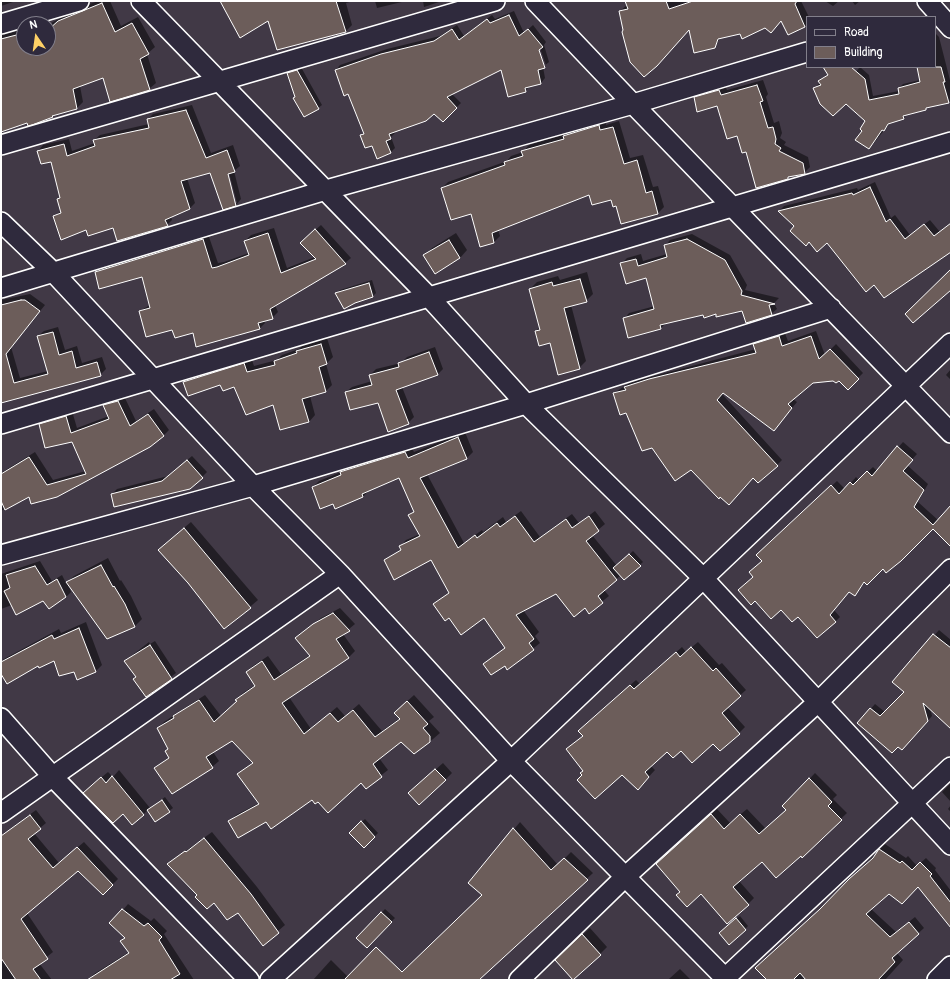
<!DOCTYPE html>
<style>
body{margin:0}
#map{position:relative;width:952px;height:981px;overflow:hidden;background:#413946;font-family:Pangolin,sans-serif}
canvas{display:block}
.frame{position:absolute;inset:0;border:2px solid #fff;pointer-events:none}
.legend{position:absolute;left:806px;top:16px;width:130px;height:52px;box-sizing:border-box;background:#2f2a3d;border:1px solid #827f8b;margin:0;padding:5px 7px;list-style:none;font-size:12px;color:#fff}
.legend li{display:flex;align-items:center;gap:8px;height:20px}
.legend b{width:20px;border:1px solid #827f8b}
.north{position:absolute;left:16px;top:16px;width:40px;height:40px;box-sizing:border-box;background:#2f2a3d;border:1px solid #827f8b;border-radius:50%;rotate:347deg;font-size:11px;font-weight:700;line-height:16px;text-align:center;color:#fff}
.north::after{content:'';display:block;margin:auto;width:14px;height:18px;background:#ffd166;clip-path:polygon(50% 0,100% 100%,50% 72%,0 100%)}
</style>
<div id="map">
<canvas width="952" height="981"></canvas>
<div class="frame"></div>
<ul class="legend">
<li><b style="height:5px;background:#2f2a3d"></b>Road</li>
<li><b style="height:11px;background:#6c5d5a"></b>Building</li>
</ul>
<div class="north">N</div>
</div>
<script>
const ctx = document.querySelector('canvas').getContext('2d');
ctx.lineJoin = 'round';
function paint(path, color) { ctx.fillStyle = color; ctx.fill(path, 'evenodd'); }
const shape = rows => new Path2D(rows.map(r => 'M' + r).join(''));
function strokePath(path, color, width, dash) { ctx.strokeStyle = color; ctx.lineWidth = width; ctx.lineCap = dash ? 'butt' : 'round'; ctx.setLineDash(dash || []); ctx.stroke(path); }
paint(shape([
 [1,1,16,1,1,6],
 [98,1,110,1,121,26,138,17,155,47,147,54,156,83,149,89,104,77,80,86,83,102,77,108,54,114,31,124,27,122,1,131,1,34,8,30,10,33,24,29,24,48,48,48,48,25,76,9],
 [221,1,353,1,346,3,352,25,346,31,269,20],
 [375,1,406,1,377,8],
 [423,1,442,1,424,7],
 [626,1,801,1,809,17,807,17,807,24,805,26,788,34,782,20,765,27,721,37,714,47,690,28,624,31,620,11,627,5],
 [825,1,839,1,833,6],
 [852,1,860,1,855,5],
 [514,11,524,33,533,25,546,42,544,45,549,62,543,67,545,78,541,83,530,86,525,91,501,68,452,94,461,103,443,121,434,112,394,131,395,133,391,137,395,148,391,152,372,145,361,135,364,132,349,93,336,70,340,65,387,49,440,36,457,25,464,36,492,15,495,19],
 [539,45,546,65,544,65,537,46],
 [935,33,939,37,951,84,951,101,928,107,907,114,903,119,890,123,873,144,864,131,866,121,846,102,814,89,828,74,825,67,846,67,851,77,860,67,869,75,873,96,899,91,899,88,903,84,929,78,919,67,935,67],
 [301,67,322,105,318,108,296,96,288,73,291,70],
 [763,80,768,94,766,97,774,123,779,121,782,133,780,138,786,142,784,145,808,157,810,167,804,173,790,176,788,178,746,150,718,105,695,98,701,92,725,85,727,90],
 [192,105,211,153,233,145,240,166,234,171,241,199,236,205,224,208,211,171,187,178,195,203,189,209,171,216,172,220,167,225,87,229,54,217,62,210,59,199,61,197,52,160,42,163,38,151,43,145,69,139,72,151,95,143,94,140,100,135,149,124,148,119,153,114],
 [228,169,237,203,235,203,226,170],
 [605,120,606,125,619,121,630,158,643,155,653,187,658,186,664,207,658,213,617,205,612,199,590,194,498,230,500,236,494,242,472,212,442,188,448,182,507,161,511,156,523,152,529,145,566,134,570,130],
 [875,182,891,218,895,215,910,235,930,220,940,232,951,223,951,251,874,283,827,242,796,226,779,211,784,206,857,188,858,190],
 [321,225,351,258,345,263,275,305,278,312,272,318,264,320,265,323,259,329,193,332,173,329,140,311,150,305,142,276,96,272,101,267,208,234,218,263,224,262,249,253,245,241,251,235,274,228,287,268,315,257,307,237],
 [456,233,467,250,460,258,436,273,425,256,432,248],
 [692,234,730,255,747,285,745,290,779,298,774,303,777,309,771,314,742,310,704,314,666,323,661,328,628,337,624,319,629,313,655,306,647,277,622,263,627,258,641,254,643,261,667,254,665,246,670,240],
 [587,272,593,294,586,301,571,305,586,361,579,368,536,331,540,327,530,289,537,282,558,276,560,280],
 [372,280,376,293,373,296,355,302,337,293,340,290],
 [30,294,45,305,11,347,20,378,48,371,38,336,44,331,58,327,65,350,77,346,82,363,102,357,106,369,100,375,1,403,1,300],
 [784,331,788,341,816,331,825,355,836,344,863,373,848,388,839,379,813,382,793,399,797,402,774,430,723,392,722,394,782,460,777,465,691,469,627,412,614,393,631,382,756,349,754,344,759,339],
 [327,338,333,357,326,364,332,385,326,391,310,396,315,415,309,422,235,386,184,382,190,376,251,357,254,366,277,360,282,355,299,349,304,344],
 [435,347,443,369,437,375,402,387,414,417,408,423,378,402,346,392,352,387,372,381,370,375,376,369,401,363,407,357],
 [951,369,951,380,946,375],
 [124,396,136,421,154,409,169,430,163,436,56,496,29,496,1,511,1,473,35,452,53,480,86,471,72,440,40,424,46,419,72,411,77,428,109,416,104,405,110,400],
 [465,432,473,452,467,458,427,474,464,543,482,530,483,532,503,517,506,522,521,511,540,537,572,514,579,523,595,511,605,524,592,535,617,566,633,551,643,562,624,579,621,575,604,590,609,596,589,612,585,607,556,593,523,610,539,632,535,636,540,643,508,669,505,665,484,664,506,647,484,617,449,617,435,604,449,592,431,558,385,561,401,549,400,547,406,540,420,534,410,515,415,510,399,477,369,490,363,497,334,502,313,487,319,481,341,472,347,466,411,446,414,452],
 [903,442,917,454,907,465,928,484,918,502,938,520,951,506,951,532,933,527,865,582,855,595,849,591,834,610,840,617,835,622,798,615,754,577,763,560,763,550,837,481,845,489,856,477,859,480,873,467,877,471],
 [192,456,207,472,202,477,112,494,117,489,168,476],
 [191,522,258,600,225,628,166,543],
 [108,558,120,581,121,580,131,596,142,619,135,626,108,638,68,584,71,592,66,597,12,605,1,609,1,574,40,561,52,581,62,575,66,583,74,576],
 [340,608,355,624,343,634,355,651,349,657,289,697,311,729,337,707,345,716,359,704,382,731,400,718,402,706,414,695,434,717,429,721,440,733,433,739,414,753,402,740,379,758,388,770,366,787,362,782,318,801,312,799,230,821,236,815,259,803,239,774,254,762,232,739,213,752,219,761,212,767,156,768,170,756,169,748,158,728,164,722,205,695,221,716,238,701,237,700,243,693,255,685,247,672,253,666,268,656,281,674,310,655,297,638,321,618],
 [86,622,102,665,95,672,74,670,54,660,1,672,1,662,4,659,59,629,61,633],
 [939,630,951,640,951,728,930,708,932,716,906,745,858,723,875,704,885,712,905,692,894,682],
 [155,641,176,673,146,696,137,677,125,661,149,642,150,644],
 [698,642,719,665,722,663,746,690,727,707,745,727,739,733,713,742,667,750,650,765,655,770,643,783,622,774,583,775,583,736,585,725,636,680,640,684,682,647,686,652],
 [443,763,452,773,445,780,417,786],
 [119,770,150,808,165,797,173,808,169,811,148,810,133,824,123,812,91,786,108,772,113,777],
 [815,773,837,795,833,799,847,813,802,856,801,854,762,860,739,881,754,898,748,904,701,893,681,892,663,858,717,809,730,823,747,809,766,829,787,810,784,806],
 [951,783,951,802,942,792],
 [951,805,951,812,948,809],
 [36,810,46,823,34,833,59,863,84,842,118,879,103,894,78,870,27,913,53,952,39,963,52,980,1,980,1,834,2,835],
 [365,819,378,833,364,847,350,833],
 [520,822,558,865,571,852,593,873,479,980,410,980,484,894,470,883],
 [212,832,257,887,285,925,263,944,238,911,214,901,168,864],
 [885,844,906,858,908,856,917,866,926,858,936,868,935,870,951,891,951,927,918,885,889,892,870,908,896,932,915,917,924,928,897,953,903,960,885,980,776,980,824,906],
 [128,904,151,921,154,918,167,931,164,934,194,980,89,980,94,974,129,952,121,941,126,937,123,910],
 [385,909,395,918,373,940,364,931],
 [740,916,748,926,745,929,723,930],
 [590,928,607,947,600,954,556,960],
 [331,960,348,977,383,980,313,980],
 [680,969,691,980,668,980,670,978]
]), '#0007');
const building = shape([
 [220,1,336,1,346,32,277,50,268,21,240,38,220,1],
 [625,1,666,1,669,9,693,1,797,1,795,4,805,27,788,35,781,21,771,33,765,28,742,39,740,34,718,39,715,48,694,53,689,30,657,66,644,77,630,62,622,32,623,30,619,11,628,9,625,1],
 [102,3,115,32,132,23,149,54,140,59,150,90,110,102,103,78,73,89,77,109,52,116,53,117,32,125,28,126,27,123,1,132,1,39,24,33,24,51,27,48,48,48,48,30,58,21,102,3],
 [509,15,519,36,528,29,543,47,539,50,545,68,538,70,541,84,525,88,526,92,508,97,501,70,447,97,457,108,443,122,434,114,426,121,389,134,391,139,386,141,391,153,377,159,372,146,365,148,360,135,364,134,348,94,344,96,335,70,381,54,434,41,452,29,459,40,487,19,490,23,509,15],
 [823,67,851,67,865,79,869,100,899,94,898,88,920,82,917,67,941,67,945,82,943,82,949,103,926,108,926,110,903,116,904,119,888,124,884,131,882,130,869,149,855,140,862,131,860,129,865,121,846,104,833,116,820,104,813,88,821,85,818,81,828,75,823,67],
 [297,70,319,109,304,117,293,98,295,97,287,73,297,70],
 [757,85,763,101,760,102,768,128,773,127,776,139,775,144,781,148,779,151,803,163,805,174,788,177,788,179,756,188,746,152,742,153,737,136,727,139,717,106,697,112,694,97,719,90,721,95,757,85],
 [186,110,206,158,227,150,235,172,228,174,236,206,223,210,210,173,181,181,190,209,165,220,168,226,117,241,113,228,88,236,86,230,61,240,53,216,61,213,57,199,60,198,51,162,41,164,37,151,64,144,67,156,95,146,93,140,149,128,147,119,186,110],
 [599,125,600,130,613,127,624,164,637,160,646,193,652,191,658,214,621,224,616,206,613,207,611,200,592,205,589,195,492,233,494,243,480,247,471,214,451,220,441,188,505,165,504,162,523,156,521,151,564,139,563,136,599,125],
 [870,187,886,222,890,219,905,239,924,224,934,236,951,223,951,252,884,298,874,285,866,292,827,243,817,252,809,242,806,246,790,231,794,226,778,211,852,193,853,195,870,187],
 [315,229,346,264,270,309,273,319,258,323,260,329,196,347,193,333,175,338,172,330,146,337,139,311,150,308,142,277,99,289,95,272,203,239,212,268,217,267,249,255,244,241,268,233,281,273,316,259,300,243,315,229],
 [687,239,725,260,742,291,741,295,775,304,769,305,772,315,746,323,742,311,716,317,716,314,704,318,703,315,660,325,661,329,628,338,623,318,654,309,646,278,626,284,620,263,636,259,638,266,667,257,664,245,687,239],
 [449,240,460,258,435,274,423,255,449,240],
 [951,269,951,290,913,323,905,314,951,269],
 [580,279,587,302,564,308,580,369,558,375,550,343,539,346,535,331,540,330,529,289,552,282,553,286,580,279],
 [369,283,373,297,355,303,344,309,335,293,369,283],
 [21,300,25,300,40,311,6,354,14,383,48,374,37,336,53,332,59,355,72,351,76,368,97,362,101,376,1,403,1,305,21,300],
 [779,336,782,346,811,336,819,359,830,349,859,379,848,390,839,381,836,383,833,381,813,383,788,404,792,408,774,431,723,393,717,400,778,466,758,483,753,478,729,505,720,497,719,499,691,470,675,481,652,448,642,451,626,413,620,415,613,393,626,390,624,387,649,379,756,353,753,344,779,336],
 [321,344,327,364,319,367,326,392,302,399,309,422,280,430,273,405,246,415,234,387,223,391,220,385,188,396,183,382,244,363,247,372,275,365,274,361,297,353,296,351,321,344],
 [429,352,438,375,396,390,409,424,388,432,378,403,350,410,345,392,372,385,369,375,399,367,398,363,429,352],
 [118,401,130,426,148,414,164,436,150,447,57,497,31,504,29,497,5,510,1,501,1,474,29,457,47,485,86,474,72,442,45,448,39,424,66,416,71,433,109,419,103,405,118,401],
 [458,437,467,459,420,478,458,548,475,535,477,538,497,523,500,527,515,516,534,542,566,519,572,528,589,516,599,531,586,541,617,580,598,596,603,603,589,614,585,608,574,617,556,594,516,615,534,639,529,643,534,650,507,670,505,666,491,675,483,664,505,648,484,618,461,635,449,618,445,621,433,604,449,593,431,560,394,580,384,560,401,550,399,546,420,536,408,515,414,512,399,478,362,494,363,497,335,509,333,504,320,509,312,487,341,475,340,472,343,471,405,452,408,458,458,437],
 [897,446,913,460,903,471,924,490,914,507,933,525,951,505,951,547,933,529,901,561,886,573,883,569,867,585,864,582,855,596,849,592,830,615,836,622,817,638,798,617,792,622,781,610,771,619,755,601,751,605,738,590,753,577,749,572,762,561,756,555,831,485,839,494,850,482,853,485,867,471,872,476,897,446],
 [187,460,203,478,190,489,114,507,111,494,162,481,187,460],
 [184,528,251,608,224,629,188,583,158,550,184,528],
 [629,554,641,566,624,580,613,568,629,554],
 [101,565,113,587,114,586,125,604,135,627,107,639,66,582,101,565],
 [35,566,47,585,57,579,66,597,49,609,43,601,16,615,4,591,10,588,6,575,35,566],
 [333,613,350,631,336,639,349,658,282,703,304,734,330,713,338,722,353,710,375,737,400,719,394,713,407,701,428,724,423,728,430,736,430,742,414,754,401,742,373,764,382,777,366,789,361,783,328,813,318,802,315,804,312,800,271,829,266,822,238,838,228,821,259,804,237,774,253,763,232,741,206,757,213,768,172,794,154,768,169,758,165,751,168,749,157,728,174,718,173,716,199,700,214,722,237,701,235,700,255,686,246,672,262,661,274,680,310,656,295,638,313,624,333,613],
 [79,628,96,672,77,680,74,672,59,676,54,661,39,668,38,666,7,684,1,674,1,662,52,635,54,639,79,628],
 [933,634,951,648,951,729,923,703,928,721,902,750,898,747,892,753,857,723,870,708,880,716,904,692,892,682,933,634],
 [150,645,172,679,146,697,133,679,136,677,124,661,150,645],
 [691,647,713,671,716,668,741,696,722,713,740,734,720,751,713,744,692,763,681,751,673,758,667,752,645,772,649,777,638,790,622,775,595,799,577,780,582,775,580,773,583,771,566,749,583,736,578,731,630,685,634,689,676,652,680,657,691,647],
 [435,769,446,780,419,805,408,793,435,769],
 [112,776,144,815,132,825,123,814,113,823,83,793,101,777,106,783,112,776],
 [809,778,832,802,828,806,842,820,802,858,801,856,776,878,762,862,733,887,749,905,727,924,701,894,687,907,676,895,680,892,656,864,711,814,724,829,740,814,759,834,786,810,782,806,809,778],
 [162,800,170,812,155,822,147,810,162,800],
 [30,815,41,829,28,839,53,868,77,847,113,885,103,895,78,871,21,919,48,959,33,969,41,980,16,980,1,958,1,836,30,815],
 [361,821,375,837,364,848,349,833,361,821],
 [513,828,551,870,564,858,588,880,479,980,344,980,376,947,402,972,482,895,468,883,513,828],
 [204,838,251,894,279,933,263,946,238,913,227,920,214,903,207,909,195,897,197,895,167,864,185,851,186,852,204,838],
 [879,849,900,863,902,861,912,870,920,862,932,874,930,876,951,903,951,928,918,887,902,904,889,894,866,914,890,937,909,922,919,934,892,958,895,962,878,980,806,980,800,973,793,980,767,980,755,968,820,909,849,879,873,858,879,849],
 [122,909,144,926,148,923,162,937,159,940,180,974,170,980,87,980,129,953,120,941,125,938,109,923,122,909],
 [381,912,392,922,367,948,356,938,381,912],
 [736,918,746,930,729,945,719,933,736,918],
 [582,934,601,955,573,980,555,960,582,934]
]);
paint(building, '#6c5d5a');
strokePath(building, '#fff', 1);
const street = shape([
 [141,1,429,297,526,404,703,578,951,845],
 [535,1,633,104,951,433],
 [927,1,951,28],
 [1,24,79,1],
 [1,145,495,1],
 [1,222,54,273,253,486,340,574,511,761,727,980],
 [1,288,326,190,633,104,807,52],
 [1,424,951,142],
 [1,555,253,486,526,404,831,308],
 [1,718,53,777,249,980],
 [1,813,340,574],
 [270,980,511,761,951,343],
 [519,980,626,876,818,702,951,569],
 [723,980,951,767],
 [937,980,951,966]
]);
strokePath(street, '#fff', 22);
strokePath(street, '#2f2a3d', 19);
</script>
